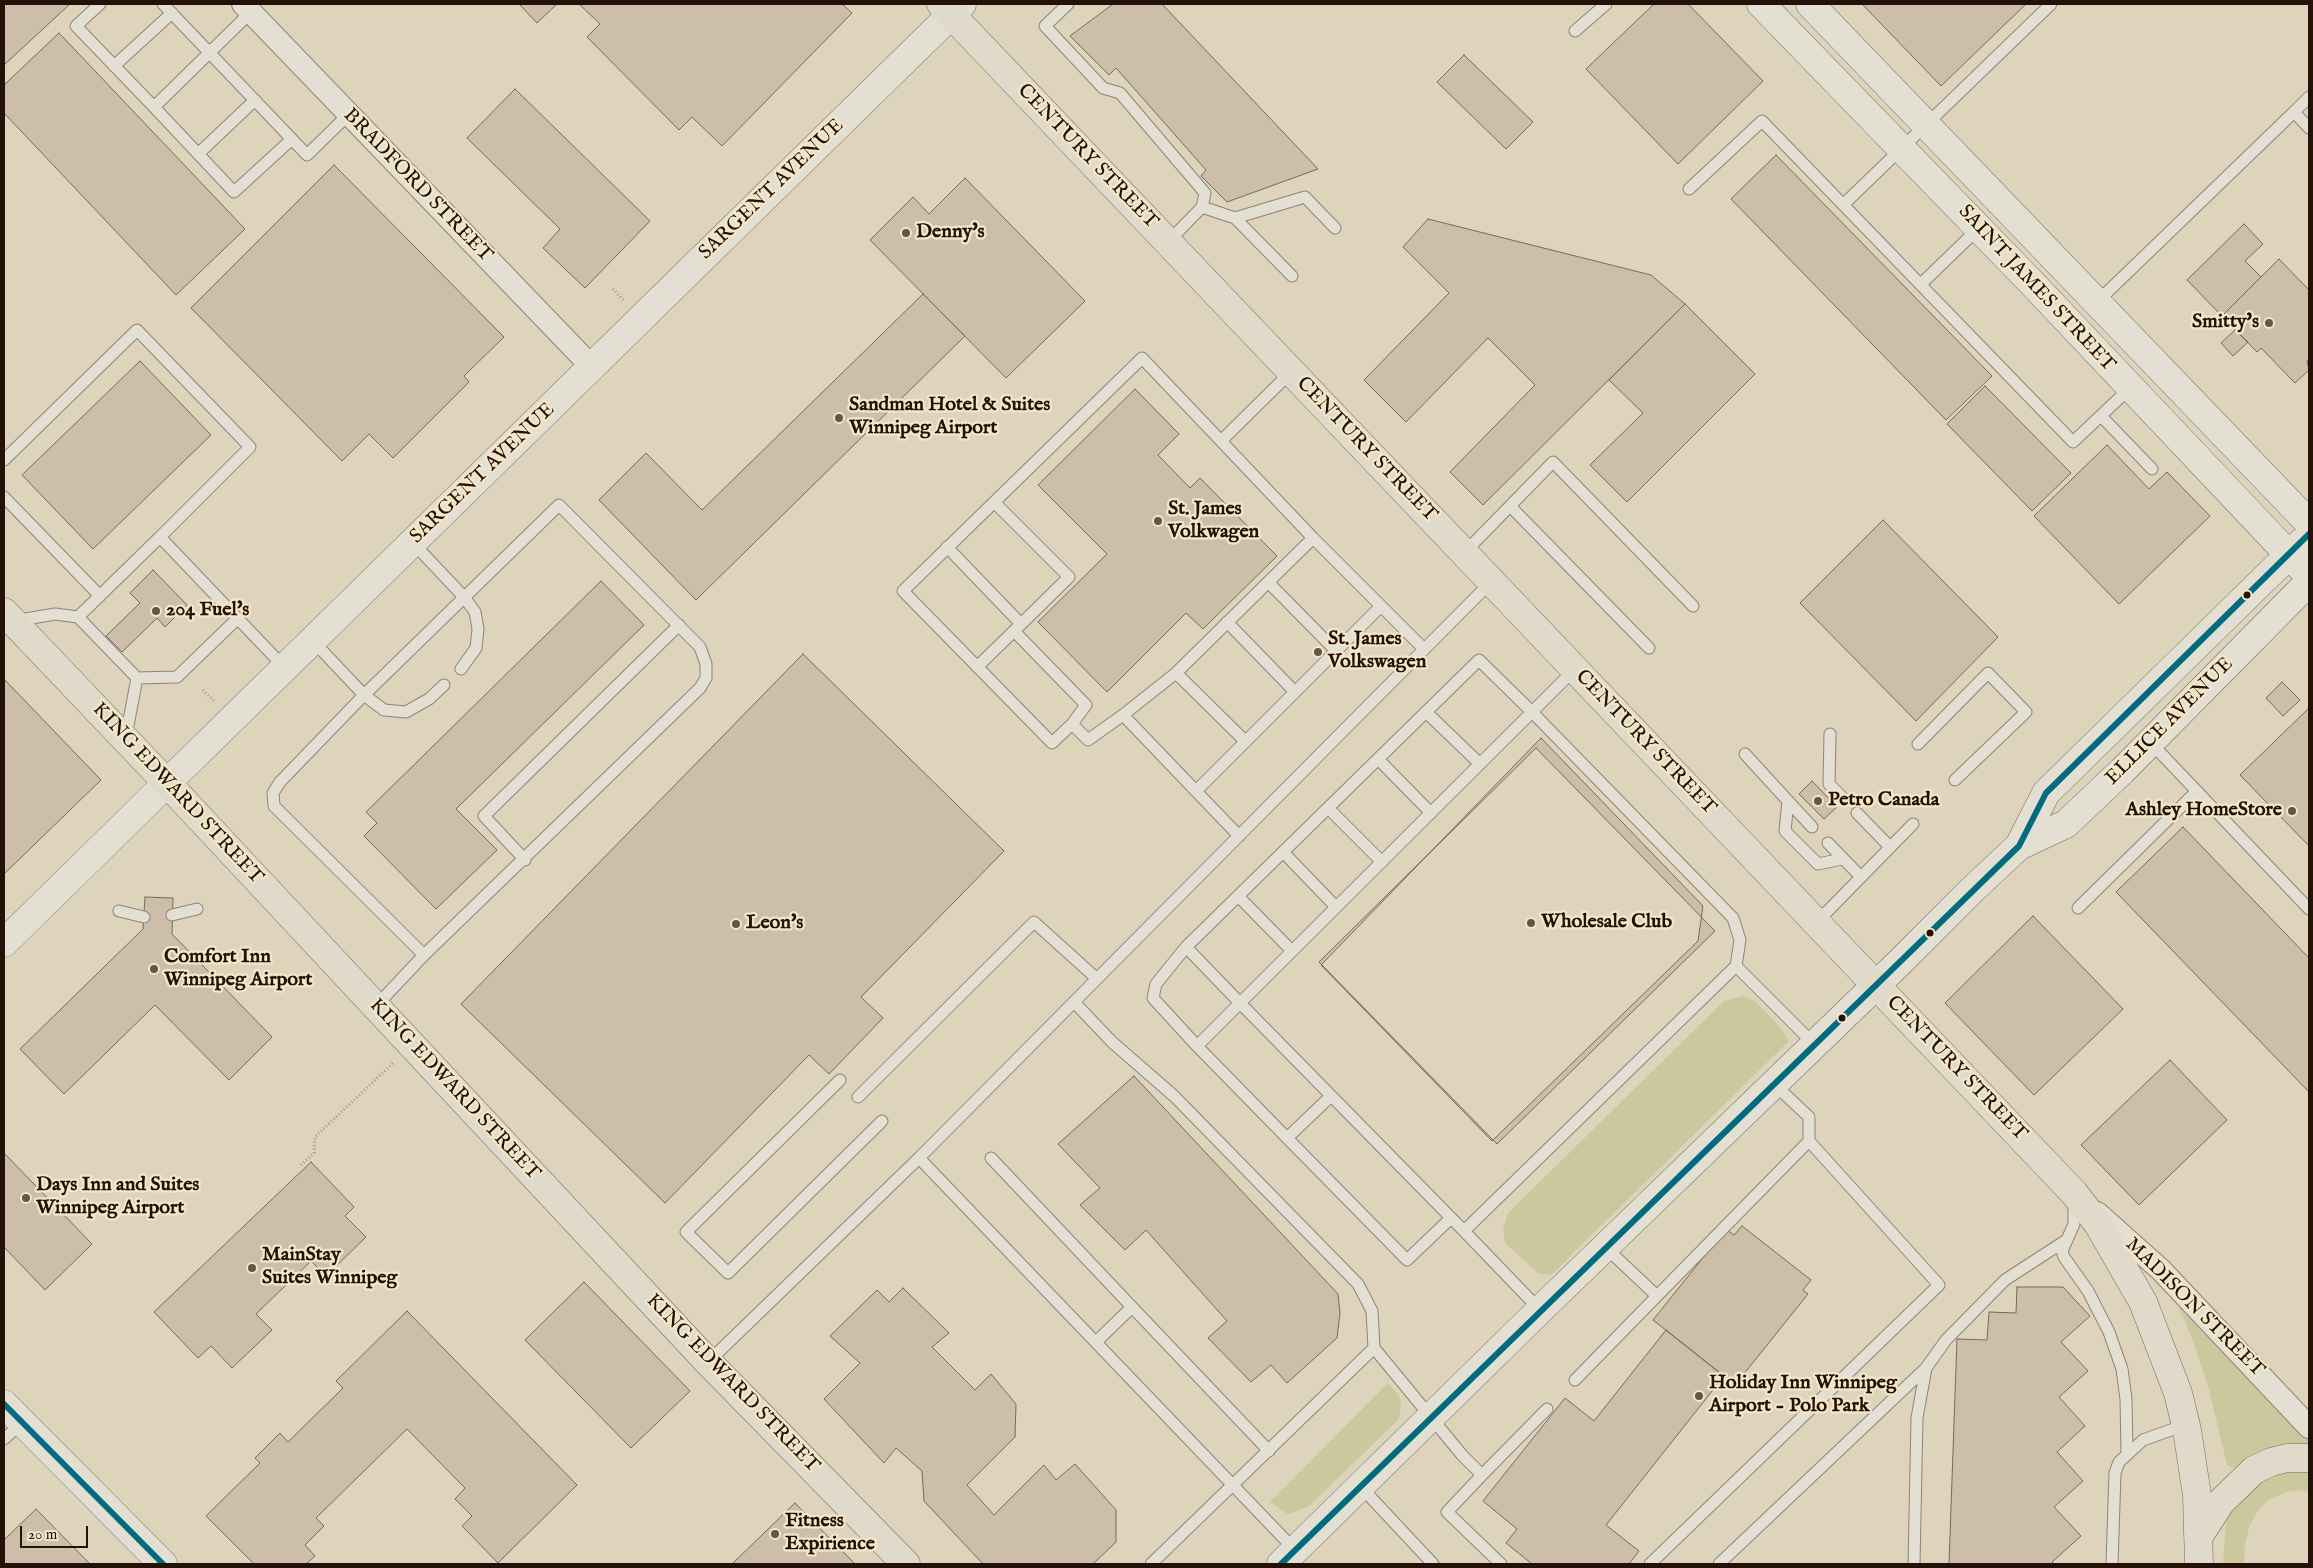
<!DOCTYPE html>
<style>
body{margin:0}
#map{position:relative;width:2313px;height:1568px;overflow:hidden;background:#ded4bb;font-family:"IM FELL English",serif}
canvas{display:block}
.frame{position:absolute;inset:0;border:5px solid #241107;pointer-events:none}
.scale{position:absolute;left:20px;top:1526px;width:68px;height:22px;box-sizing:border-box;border:2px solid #241107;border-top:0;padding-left:6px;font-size:15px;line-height:18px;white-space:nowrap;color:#241107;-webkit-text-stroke:4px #f3e7c9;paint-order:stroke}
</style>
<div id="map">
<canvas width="2313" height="1568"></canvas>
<div class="frame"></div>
<div class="scale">20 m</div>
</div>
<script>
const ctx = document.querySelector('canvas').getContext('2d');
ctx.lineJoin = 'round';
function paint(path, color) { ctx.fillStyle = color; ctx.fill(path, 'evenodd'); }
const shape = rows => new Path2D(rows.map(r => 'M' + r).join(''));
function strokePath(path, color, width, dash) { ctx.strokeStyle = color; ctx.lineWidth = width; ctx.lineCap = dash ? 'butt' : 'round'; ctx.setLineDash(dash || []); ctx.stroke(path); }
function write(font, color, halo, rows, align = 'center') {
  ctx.font = font + ' "IM FELL English",serif'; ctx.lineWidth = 4.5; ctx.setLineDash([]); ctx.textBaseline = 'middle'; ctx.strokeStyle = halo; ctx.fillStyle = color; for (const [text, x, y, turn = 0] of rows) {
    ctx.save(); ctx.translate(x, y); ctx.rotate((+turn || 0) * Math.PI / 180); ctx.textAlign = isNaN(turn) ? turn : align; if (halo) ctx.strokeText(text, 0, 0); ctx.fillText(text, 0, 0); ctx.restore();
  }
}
paint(shape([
 [1743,996,1756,1002,1781,1028,1789,1041,1551,1275,1539,1274,1505,1243,1503,1229,1508,1213,1724,1001],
 [2173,1293,2309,1434,2309,1444,2286,1444,2246,1461,2235,1468,2227,1465,2209,1390,2193,1341],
 [1388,1383,1400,1397,1401,1408,1398,1420,1308,1507,1288,1514,1270,1502],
 [2309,1468,2309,1492,2300,1490,2286,1492,2268,1500,2257,1512,2249,1527,2245,1545,2244,1564,2223,1564,2226,1521,2233,1505,2269,1473]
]), '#ccc89d');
const building = shape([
 [4,4,70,4,4,65,4,4],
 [519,4,557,4,537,23,519,4],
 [579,4,842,4,852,13,722,146,692,117,679,130,587,37,600,24,579,4],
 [1113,4,1162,4,1318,169,1227,202,1201,176,1206,170,1116,68,1109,75,1070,36,1113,4],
 [1654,4,1688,4,1763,81,1678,164,1586,69,1654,4],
 [1862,4,2026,4,1941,86,1862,4],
 [59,33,245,229,176,295,4,113,4,85,59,33],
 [1464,55,1533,122,1506,149,1437,82,1464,55],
 [515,89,650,221,585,288,543,248,560,229,467,138,515,89],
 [1776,155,1992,376,1946,420,1731,199,1776,155],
 [334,165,504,337,464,376,469,382,393,458,369,434,342,461,191,308,334,165],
 [965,178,1085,301,1006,378,870,240,913,197,929,214,965,178],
 [1428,219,1651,275,1685,304,1483,505,1450,472,1535,385,1488,338,1406,422,1364,380,1449,293,1403,247,1428,219],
 [2244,224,2263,244,2245,261,2261,277,2222,316,2187,280,2244,224],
 [2279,259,2309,290,2309,359,2307,361,2309,370,2295,383,2261,348,2257,352,2222,316,2279,259],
 [923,294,965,336,696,600,599,500,646,453,702,510,923,294],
 [1685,304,1755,374,1627,502,1590,465,1643,413,1609,380,1685,304],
 [2235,330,2248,342,2233,356,2221,343,2235,330],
 [140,361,211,435,93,549,22,475,140,361],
 [1985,386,2071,473,2032,511,1947,424,1985,386],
 [1135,389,1179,434,1158,455,1190,488,1200,478,1277,556,1203,629,1186,613,1107,692,1038,622,1107,554,1038,485,1135,389],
 [2107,445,2149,489,2167,472,2210,516,2119,604,2034,516,2107,445],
 [1883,520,1998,637,1916,721,1800,603,1883,520],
 [153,570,187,605,165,627,157,618,122,652,106,636,140,603,130,593,153,570],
 [601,581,644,625,456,809,497,850,436,909,364,836,377,823,366,812,601,581],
 [803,654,1004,851,861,997,883,1018,829,1074,809,1055,665,1203,461,1004,803,654],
 [4,679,101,780,4,874,4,679],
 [2282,682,2300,700,2283,716,2266,698,2282,682],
 [2309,708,2309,846,2240,775,2309,708],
 [1541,738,1703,906,1698,941,1492,1141,1321,965,1541,738],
 [1536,748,1715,931,1497,1144,1319,962,1536,748],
 [1812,781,1837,807,1824,819,1799,794,1812,781],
 [2183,827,2309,958,2309,1092,2116,892,2183,827],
 [145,897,173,898,172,934,272,1037,229,1080,155,1005,64,1094,20,1049,143,929,145,897],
 [2033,916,2123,1009,2034,1095,1945,1003,2033,916],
 [2170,1060,2227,1120,2139,1205,2081,1145,2170,1060],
 [1134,1076,1338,1294,1340,1313,1337,1338,1287,1383,1271,1365,1251,1382,1208,1338,1227,1321,1146,1230,1125,1250,1080,1205,1100,1188,1058,1144,1134,1076],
 [4,1153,92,1244,45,1290,4,1247,4,1153],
 [311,1162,354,1207,345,1216,366,1237,326,1276,311,1261,256,1314,272,1330,232,1368,211,1346,198,1358,154,1312,311,1162],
 [1742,1226,1811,1280,1803,1290,1808,1294,1735,1385,1653,1320,1726,1229,1734,1235,1742,1226],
 [584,1282,690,1391,631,1448,525,1340,584,1282],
 [2017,1287,2063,1287,2090,1316,2061,1342,2088,1371,2059,1397,2085,1426,2057,1452,2083,1481,2054,1507,2081,1536,2052,1562,2054,1564,1949,1564,1957,1339,1987,1340,1989,1312,2016,1313,2017,1287],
 [903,1288,949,1333,932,1347,975,1390,991,1374,1016,1404,1015,1437,967,1485,994,1515,1044,1465,1056,1480,1075,1464,1116,1510,1116,1542,1093,1564,983,1564,924,1501,922,1471,896,1448,884,1463,824,1399,860,1363,830,1336,877,1290,889,1302,903,1288],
 [407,1311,577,1485,498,1563,462,1526,472,1516,455,1499,465,1488,407,1429,316,1518,324,1526,305,1545,315,1556,306,1564,254,1564,206,1516,260,1463,255,1458,280,1433,288,1442,343,1388,336,1381,407,1311],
 [1666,1330,1724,1376,1606,1525,1639,1551,1629,1564,1532,1564,1506,1543,1517,1529,1483,1501,1565,1398,1594,1421,1666,1330],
 [795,1503,855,1564,732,1564,795,1503],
 [36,1509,90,1564,4,1564,4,1540,36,1509]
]);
paint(building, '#cdbeaa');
strokePath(building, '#736a5d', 1);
const service = shape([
 [100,4,76,26,154,107,251,12],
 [163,4,307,155,349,114],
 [1068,4,1045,26,1103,88,1120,93,1205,193,1202,207,1168,242],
 [1575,31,1606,4],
 [114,66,172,13],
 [154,107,234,192,292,139],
 [2294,112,2309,97],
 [198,154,255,100],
 [1689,189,1762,121,2073,442,2130,388],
 [1844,204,2051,4],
 [1202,207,1235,218,1292,276],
 [1235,218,1305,197,1335,228],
 [1921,284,1979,228],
 [2097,302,2294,112,2309,128],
 [1291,372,1221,441,1313,538,1423,648],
 [2101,416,2152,469],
 [4,460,137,330,250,447,160,537],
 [4,497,100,596],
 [994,502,1069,577,1014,631],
 [1510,506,1649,648],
 [413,543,464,597,475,612,478,629,476,648,461,669],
 [947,547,1021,624],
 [1464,553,1553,462,1693,606],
 [1268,582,1336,651],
 [78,617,160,537,285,668],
 [14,621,55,614,78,617,137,678,126,736],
 [1227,622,1295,692],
 [313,641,364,695,384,710,406,712,429,699,444,685],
 [977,667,1014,631,1086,705,1072,724],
 [1575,669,1532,712,1733,918,1740,940,1736,966],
 [1176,673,1245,741],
 [137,678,177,677,238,618],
 [1426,712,1480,764],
 [1123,715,1088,740,1072,724,1052,743,903,591,1142,358,1221,441],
 [1830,734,1829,784,1842,797],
 [2150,742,2309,909],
 [1918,744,1988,673,2026,712,1955,780],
 [1745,754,1788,801,1785,831,1818,864,1842,859],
 [1378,759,1431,813],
 [1196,791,1380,607],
 [1788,801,1812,827],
 [1328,808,1382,862],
 [1857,813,1890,847],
 [1239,836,1123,715,1176,673,1313,538],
 [1828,843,1861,877],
 [1283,852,1336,907],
 [525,860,484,816,679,625],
 [1238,896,1292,951],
 [2078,908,2197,791],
 [119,911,144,917],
 [172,915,197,909],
 [1816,923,1913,824],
 [1186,947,1240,1003,1197,1046,1287,1138,1407,1260,1451,1218],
 [1074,1002,1112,1042,1174,1096,1358,1284,1372,1311,1374,1348],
 [376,1006,424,955,274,806,273,793,280,782,364,695,559,505,700,647,706,664,706,678,700,688,424,955],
 [1197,1046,1153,998,1156,984,1186,947,1479,660,1532,712,1240,1003,1464,1231],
 [840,1080,686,1232,728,1273,882,1121],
 [858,1097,1034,922,1096,978],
 [1287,1138,1331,1096],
 [919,1158,1491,582],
 [991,1158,1132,1307],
 [2074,1200,2074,1224,2062,1251,2064,1257,2088,1291,2109,1332,2122,1369,2126,1399,2127,1453],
 [1605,1247,1657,1296,1809,1141,1809,1117,1774,1084],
 [1540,1310,1464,1231,1736,966,1815,1045],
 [1096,1342,1132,1307,1269,1451],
 [708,1362,919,1158,1295,1550],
 [1575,1380,1657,1296],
 [4,1439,23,1422],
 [1482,1475,1547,1409],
 [1361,1487,1433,1564],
 [1151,1564,1374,1348,1462,1455,1482,1475,1447,1512,1501,1564],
 [1650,1564,1939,1285,1809,1141],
 [1719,1564,1926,1368],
 [1914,1564,1917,1418,1926,1368,1946,1340,2005,1280,2065,1241],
 [2112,1564,2115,1473,2119,1462,2143,1440,2185,1425]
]);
const minor = shape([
 [243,4,592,367],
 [2097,1213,2161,1270,2309,1427]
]);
const tertiary = shape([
 [4,943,167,783],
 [4,1404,163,1564]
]);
const secondary = shape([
 [1761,4,2031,282,2309,576],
 [1810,4,2309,523],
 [167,783,962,4],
 [2019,846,2046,793,2302,542],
 [1281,1564,1540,1310,1900,962,1973,889,2019,846,2066,824,2122,771,2309,582]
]);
const primary = shape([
 [941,4,2074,1193,2098,1224,2143,1302,2178,1393,2187,1430,2197,1495,2199,1564],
 [4,612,167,783,708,1362,906,1564],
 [2199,1536,2221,1502,2254,1470,2271,1462,2287,1458,2309,1458]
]);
strokePath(service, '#8d8475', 13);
strokePath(minor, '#8d8475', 24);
strokePath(tertiary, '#8d8475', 29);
strokePath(secondary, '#736a5d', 29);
strokePath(primary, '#736a5d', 29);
strokePath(shape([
 [613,289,624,301],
 [203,690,214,701],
 [301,1165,314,1153,315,1137,393,1063]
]), '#9f998f', 3, [1, 2.5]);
strokePath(service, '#e4dfd3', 11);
strokePath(minor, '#e4dfd3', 22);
strokePath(tertiary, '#e4dfd3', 28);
strokePath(secondary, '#e4dfd3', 28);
strokePath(primary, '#e0dacb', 28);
strokePath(shape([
 [4,1404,163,1564],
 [1281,1564,2019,846,2046,793,2309,534]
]), '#026c7e', 6);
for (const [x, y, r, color] of [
 [906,233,5,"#655546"],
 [2269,323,5,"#655546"],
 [839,418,5,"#655546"],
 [1158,521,5,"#655546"],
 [2247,595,4.5,"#241107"],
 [156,611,5,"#655546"],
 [1318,652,5,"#655546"],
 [1818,801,5,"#655546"],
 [2292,811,5,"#655546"],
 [1531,923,5,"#655546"],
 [736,924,5,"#655546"],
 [1930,933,4.5,"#241107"],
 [154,969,5,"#655546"],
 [1842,1018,4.5,"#241107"],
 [26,1198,5,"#655546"],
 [252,1268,5,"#655546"],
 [1699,1396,5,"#655546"],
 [775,1534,5,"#655546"]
]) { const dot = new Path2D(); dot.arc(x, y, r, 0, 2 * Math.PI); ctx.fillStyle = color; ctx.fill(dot); strokePath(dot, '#f3e7c9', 2); }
write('20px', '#241107', '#f3e7c9', [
 ["CENTURY STREET",1087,157,46],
 ["BRADFORD STREET",417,186,46],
 ["SARGENT AVENUE",772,190,-44],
 ["SAINT JAMES STREET",2036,289,47],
 ["CENTURY STREET",1366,450,46],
 ["SARGENT AVENUE",483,474,-44],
 ["ELLICE AVENUE",2170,722,-45],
 ["CENTURY STREET",1645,743,46],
 ["KING EDWARD STREET",177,794,47],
 ["CENTURY STREET",1956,1069,46],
 ["KING EDWARD STREET",454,1090,47],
 ["MADISON STREET",2194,1308,45],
 ["KING EDWARD STREET",732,1384,46]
]);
write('bold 20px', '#241107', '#f3e7c9', [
 ["Denny's",916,233],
 ["Smitty's",2259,323,"right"],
 ["Sandman Hotel & Suites",849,406],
 ["Winnipeg Airport",849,429],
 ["St. James",1168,510],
 ["Volkwagen",1168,533],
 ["204 Fuel's",166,611],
 ["St. James",1328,640],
 ["Volkswagen",1328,663],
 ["Petro Canada",1828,801],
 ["Ashley HomeStore",2282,811,"right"],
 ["Wholesale Club",1541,923],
 ["Leon's",746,924],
 ["Comfort Inn",164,958],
 ["Winnipeg Airport",164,981],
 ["Days Inn and Suites",36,1186],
 ["Winnipeg Airport",36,1209],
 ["MainStay",262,1256],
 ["Suites Winnipeg",262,1279],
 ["Holiday Inn Winnipeg",1709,1384],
 ["Airport - Polo Park",1709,1407],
 ["Fitness",785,1522],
 ["Expirience",785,1545]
], 'left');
</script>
